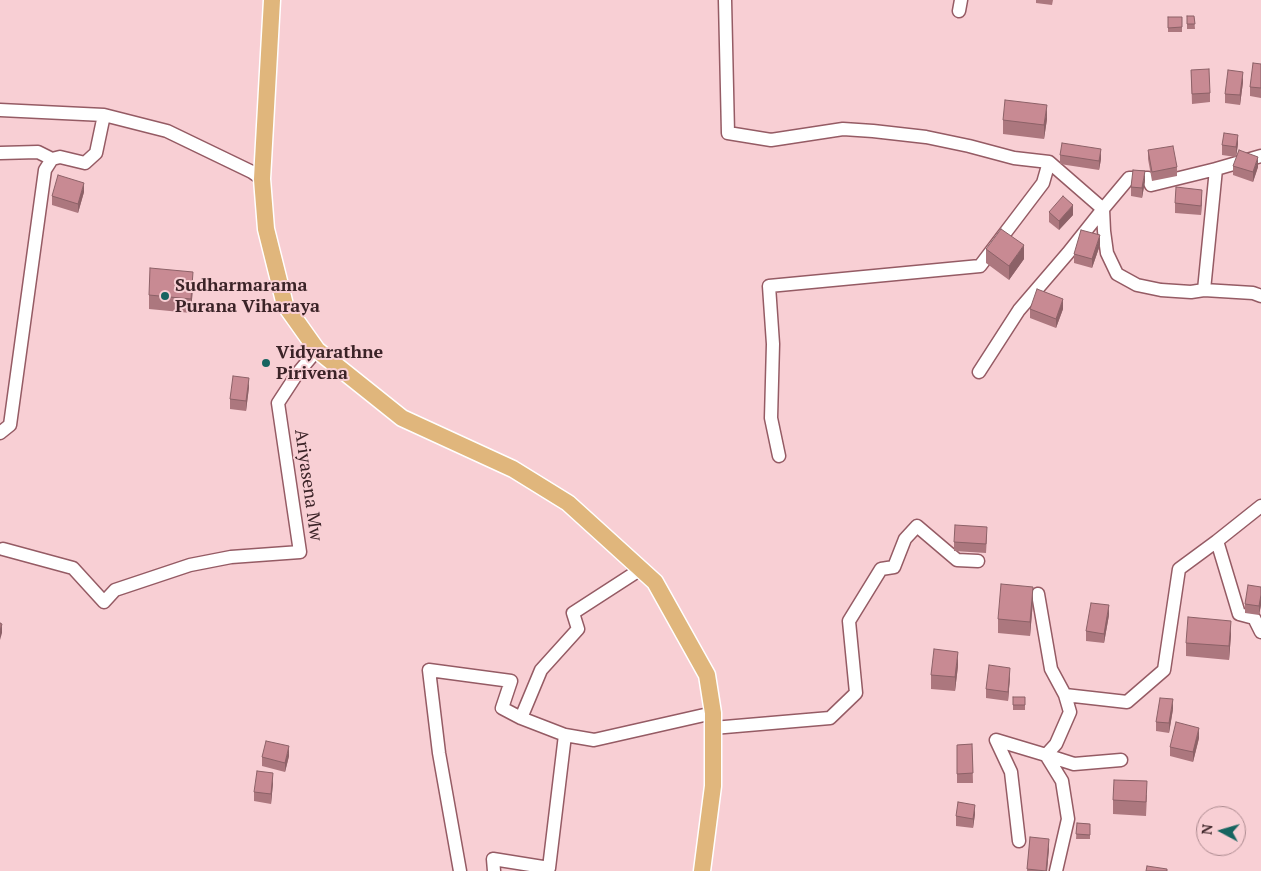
<!DOCTYPE html>
<style>
body{margin:0}
#map{position:relative;width:1261px;height:871px;overflow:hidden;background:#f8cfd4;font-family:"PT Serif",serif}
canvas{display:block}
.north{position:absolute;left:1196px;top:806px;width:50px;height:50px;box-sizing:border-box;background:#f8cfd4;border:1px solid #ac8a8f;border-radius:50%;rotate:276deg;font-size:14px;font-weight:700;line-height:20px;text-align:center;color:#3b2327}
.north::after{content:'';display:block;margin:auto;width:18px;height:22px;background:#176460;clip-path:polygon(50% 0,100% 100%,50% 72%,0 100%)}
</style>
<div id="map">
<canvas width="1261" height="871"></canvas>
<div class="north">N</div>
</div>
<script>
const ctx = document.querySelector('canvas').getContext('2d');
ctx.lineJoin = 'round';
const shape = rows => new Path2D(rows.map(r => 'M' + r).join(''));
function strokePath(path, color, width, dash) { ctx.strokeStyle = color; ctx.lineWidth = width; ctx.lineCap = dash ? 'butt' : 'round'; ctx.setLineDash(dash || []); ctx.stroke(path); }
function paint(path, color) { ctx.fillStyle = color; ctx.fill(path, 'evenodd'); }
function write(font, color, halo, rows, align = 'center') {
  ctx.font = font + ' "PT Serif",serif'; ctx.lineWidth = 4; ctx.setLineDash([]); ctx.textBaseline = 'middle'; ctx.strokeStyle = halo; ctx.fillStyle = color; for (const [text, x, y, turn = 0] of rows) {
    ctx.save(); ctx.translate(x, y); ctx.rotate((+turn || 0) * Math.PI / 180); ctx.textAlign = isNaN(turn) ? turn : align; if (halo) ctx.strokeText(text, 0, 0); ctx.fillText(text, 0, 0); ctx.restore();
  }
}
const minor = shape([
 [725,0,728,133,771,140,843,129,873,131,926,137,969,146,1014,158,1049,162],
 [959,11,961,0],
 [0,110,104,115,167,131,252,172,262,179],
 [0,153,38,152,52,159],
 [1216,169,1261,156],
 [1204,290,1191,292,1161,290,1137,285,1117,274,1107,253,1104,231,1103,209,1129,178,1148,178,1151,185,1216,169,1204,290,1253,293,1261,296],
 [0,433,10,425,45,170,52,159,60,157,85,163,96,153,104,115],
 [779,456,771,418,773,344,769,286,980,266,1043,183,1049,162,1103,209,1068,253,1019,310,979,372],
 [1261,506,1217,541,1239,614,1254,618,1261,632],
 [3,549,73,568,104,602,115,590,190,565,231,557,300,552,278,403,297,374,317,350],
 [1038,594,1051,669,1065,695,1127,702,1164,670,1179,569,1217,541],
 [521,718,541,670,578,629,573,613,641,569],
 [713,728,830,718,856,693,849,621,881,569,894,567,905,539,917,526,957,560,978,561],
 [1046,755,1062,781,1068,819,1056,871],
 [1046,755,1074,764,1121,760],
 [1019,841,1011,772,996,740,1046,755,1056,744,1070,712,1065,695],
 [460,871,439,753,429,670,511,681,502,708,521,718,565,735],
 [494,871,493,859,549,868,565,735,594,740,713,713]
]);
const major = shape([
 [272,0,262,179,266,229,285,305,317,350,402,418,513,469,568,503,655,582,707,675,713,713,713,786,702,871]
]);
strokePath(minor, '#955b64', 15);
strokePath(major, '#fff', 19);
strokePath(minor, '#fff', 12);
strokePath(major, '#e0b67c', 16);
paint(shape([
 [1036,0,1053,0,1052,5,1036,3],
 [1187,16,1194,16,1195,29,1187,29],
 [1168,17,1182,17,1182,32,1168,32],
 [1261,64,1261,98,1250,96,1250,87],
 [1191,70,1210,93,1210,102,1192,104],
 [1243,82,1240,105,1225,103,1225,94],
 [1047,119,1044,139,1003,134,1003,120],
 [1238,144,1236,157,1222,155,1222,145],
 [1148,150,1177,167,1177,176,1152,181,1148,159],
 [1060,155,1101,159,1099,170,1060,164],
 [1233,166,1258,167,1253,182,1233,175],
 [1145,181,1142,198,1131,196,1131,187],
 [84,192,78,213,52,205,52,196],
 [1202,199,1201,215,1175,213,1175,203],
 [1049,212,1073,215,1059,230,1049,222],
 [1100,245,1092,268,1074,263,1074,254],
 [986,249,1024,259,1009,280,986,263],
 [193,286,191,313,149,309,149,295],
 [1030,309,1063,309,1056,328,1030,318],
 [249,387,246,411,230,409,230,399],
 [987,536,986,553,954,551,954,542],
 [1261,587,1261,605,1259,615,1245,613,1245,604],
 [1033,601,1030,636,998,633,998,619],
 [1109,615,1104,643,1086,641,1086,631],
 [1231,635,1229,660,1186,656,1186,643],
 [958,666,955,691,931,689,931,675],
 [1010,677,1008,701,986,698,986,689],
 [1013,697,1025,697,1025,710,1013,710],
 [1173,709,1169,733,1156,731,1156,722],
 [1199,738,1193,762,1170,756,1170,747],
 [972,744,973,783,957,783,957,745],
 [289,756,285,772,262,766,262,757],
 [273,783,271,804,254,801,254,792],
 [1147,795,1146,816,1113,814,1113,800],
 [975,814,973,828,956,826,956,816],
 [1077,823,1090,824,1090,839,1076,839],
 [1030,837,1049,848,1047,871,1027,871]
]), '#ac777e');
paint(shape([
 [1243,72,1243,82,1240,105,1240,95],
 [1047,105,1047,119,1044,139,1044,125],
 [1238,135,1238,144,1236,157,1236,147],
 [1101,149,1101,159,1099,170,1099,161],
 [1258,157,1258,167,1253,182,1253,172],
 [1145,171,1145,181,1142,198,1142,188],
 [84,183,84,192,78,213,78,204],
 [1202,190,1202,199,1201,215,1201,206],
 [1073,205,1073,215,1059,230,1059,221],
 [1100,235,1100,245,1092,268,1092,259],
 [1024,245,1024,259,1009,280,1009,266],
 [193,272,193,286,191,313,191,299],
 [1063,299,1063,309,1056,328,1056,319],
 [249,378,249,387,246,411,246,401],
 [1033,587,1033,601,1030,636,1030,622],
 [1261,595,1261,605,1259,615,1259,606],
 [1109,605,1109,615,1104,643,1104,634],
 [1231,621,1231,635,1229,660,1229,646],
 [2,624,2,633,0,640,0,631],
 [958,652,958,666,955,691,955,677],
 [1010,668,1010,677,1008,701,1008,692],
 [1173,699,1173,709,1169,733,1169,723],
 [1199,728,1199,738,1193,762,1193,752],
 [289,746,289,756,285,772,285,763],
 [273,773,273,783,271,804,271,794],
 [975,805,975,814,973,828,973,819],
 [1049,839,1049,848,1047,871,1046,871]
]), '#8c6167');
const building = shape([
 [1187,16,1194,16,1195,24,1187,24,1187,16],
 [1168,17,1182,17,1182,27,1168,28,1168,17],
 [1253,63,1261,64,1261,88,1250,87,1253,63],
 [1209,69,1210,93,1192,94,1191,70,1209,69],
 [1228,70,1243,72,1240,95,1225,94,1228,70],
 [1005,100,1047,105,1044,125,1003,120,1005,100],
 [1224,133,1238,135,1236,147,1222,145,1224,133],
 [1062,143,1101,149,1099,161,1060,155,1062,143],
 [1173,146,1177,167,1152,172,1148,150,1173,146],
 [1239,150,1258,157,1253,172,1233,166,1239,150],
 [1133,170,1145,171,1142,188,1131,187,1133,170],
 [58,175,84,183,78,204,52,196,58,175],
 [1176,187,1202,190,1201,206,1175,203,1176,187],
 [1063,196,1073,205,1059,221,1049,212,1063,196],
 [1001,229,1024,245,1009,266,986,249,1001,229],
 [1081,230,1100,235,1092,259,1074,254,1081,230],
 [150,268,193,272,191,299,149,295,150,268],
 [1037,289,1063,299,1056,319,1030,309,1037,289],
 [233,376,249,378,246,401,230,399,233,376],
 [955,525,987,527,986,544,954,542,955,525],
 [1001,584,1033,587,1030,622,998,619,1001,584],
 [1248,585,1261,587,1261,595,1259,606,1245,604,1248,585],
 [1091,603,1109,605,1104,634,1086,631,1091,603],
 [1188,617,1231,621,1229,646,1186,643,1188,617],
 [0,623,2,624,0,631,0,623],
 [934,649,958,652,955,677,931,675,934,649],
 [989,665,1010,668,1008,692,986,689,989,665],
 [1013,697,1025,697,1025,705,1013,705,1013,697],
 [1160,698,1173,699,1169,723,1156,722,1160,698],
 [1176,722,1199,728,1193,752,1170,747,1176,722],
 [266,741,289,746,285,763,262,757,266,741],
 [972,744,973,773,957,774,957,745,972,744],
 [257,771,273,773,271,794,254,792,257,771],
 [1114,780,1147,781,1146,802,1113,800,1114,780],
 [958,802,975,805,973,819,956,816,958,802],
 [1077,823,1090,824,1090,835,1076,834,1077,823],
 [1030,837,1049,839,1046,871,1027,869,1030,837],
 [1147,866,1167,869,1167,871,1146,871,1147,866]
]);
paint(building, '#c88a93');
strokePath(building, '#8c6167', 1);
for (const [x, y, r, color] of [
 [165,296,5,"#176460"],
 [266,363,5,"#176460"]
]) { const dot = new Path2D(); dot.arc(x, y, r, 0, 2 * Math.PI); ctx.fillStyle = color; ctx.fill(dot); strokePath(dot, '#f8cfd4', 2); }
write('bold 18px', '#3b2327', '#f8cfd4', [
 ["Sudharmarama",175,286],
 ["Purana Viharaya",175,307],
 ["Vidyarathne",276,353],
 ["Pirivena",276,374]
], 'left');
write('18px', '#3b2327', '#f8cfd4', [
 ["Ariyasena Mw",308,485,82]
]);
</script>
